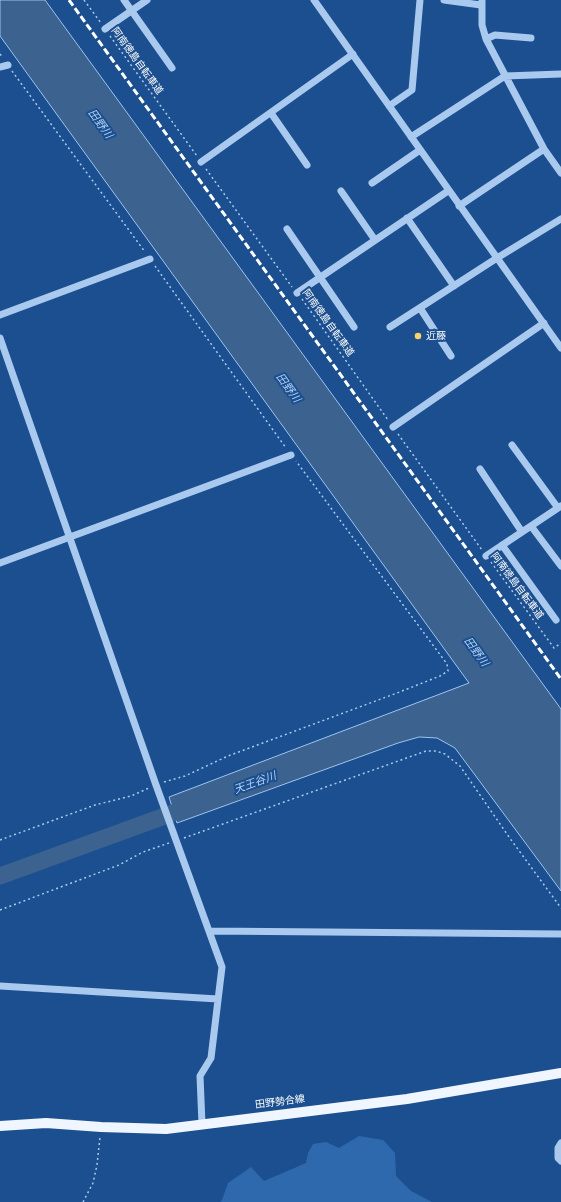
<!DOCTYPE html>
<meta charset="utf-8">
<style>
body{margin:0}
canvas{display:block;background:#1b4f8f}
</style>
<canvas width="561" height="1202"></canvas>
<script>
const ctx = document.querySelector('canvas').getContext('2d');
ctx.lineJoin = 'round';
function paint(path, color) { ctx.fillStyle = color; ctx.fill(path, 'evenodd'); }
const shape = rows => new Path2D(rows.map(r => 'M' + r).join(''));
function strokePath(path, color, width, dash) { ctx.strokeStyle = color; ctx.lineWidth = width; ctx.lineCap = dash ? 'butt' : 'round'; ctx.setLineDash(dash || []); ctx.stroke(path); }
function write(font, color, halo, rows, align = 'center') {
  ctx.font = font + ' Rubik,"Noto Sans JP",sans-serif'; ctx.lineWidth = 4; ctx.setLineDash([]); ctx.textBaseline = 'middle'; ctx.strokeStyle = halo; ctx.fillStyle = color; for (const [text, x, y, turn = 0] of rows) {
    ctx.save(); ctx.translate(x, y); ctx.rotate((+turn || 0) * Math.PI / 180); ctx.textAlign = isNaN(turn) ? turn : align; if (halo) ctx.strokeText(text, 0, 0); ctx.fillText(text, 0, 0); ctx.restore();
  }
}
paint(shape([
 [359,1136,383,1140,395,1153,396,1176,411,1191,432,1202,220,1202,222,1200,228,1183,251,1167,264,1181,306,1163,308,1153,313,1144,326,1142,339,1148]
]), '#2e69ad');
const water = shape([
 [0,0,45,0,561,709,561,891,455,748,437,738,419,737,398,743,177,823,169,797,469,683,0,36,0,0]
]);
paint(water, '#3c6290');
strokePath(water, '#9cc4f0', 1);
strokePath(shape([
 [0,876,195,805]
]), '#3c6290', 17);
strokePath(shape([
 [84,0,101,23],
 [110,36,197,156],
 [0,54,3,58],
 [12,71,145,252],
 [206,169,292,287],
 [155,266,286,448],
 [302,299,388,420],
 [398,434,482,550],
 [491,562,554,648,561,643],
 [164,782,185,776,228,756,397,693,440,676,448,671,447,664,296,461],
 [184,838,426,751,436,751,445,754,460,766,509,837,561,908],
 [0,840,95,805,131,796,149,788],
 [0,910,119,865,143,852,169,843],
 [83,1202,93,1183,97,1165,100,1137]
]), '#a9c9ee', 1.5, [2, 3]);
strokePath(shape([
 [124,0,172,68],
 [314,0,561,348],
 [444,0,481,5],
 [482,0,482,25,486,39,544,149,561,173],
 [105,29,147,0],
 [486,39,495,35,531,38],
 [0,67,8,65],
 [389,106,412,90,420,0],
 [271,113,307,165],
 [411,137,505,76,561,74],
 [201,162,353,54],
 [372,183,420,150],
 [341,191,375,240],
 [459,206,544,149],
 [407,218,454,286],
 [287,229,354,327],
 [297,293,448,191],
 [420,308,451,356],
 [0,315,150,259],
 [390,327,497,258,561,219],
 [0,338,156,785,222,967,211,1058,200,1076,202,1124],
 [393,427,544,323],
 [512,445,558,508],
 [480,469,522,532],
 [531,526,561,566],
 [502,545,556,620],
 [486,556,561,506],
 [0,563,291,455],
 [209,931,561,934],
 [0,986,218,999],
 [561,1143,558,1148,558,1158,561,1161]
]), '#a9c9ee', 7);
strokePath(shape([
 [0,1126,46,1123,101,1127,166,1129,407,1099,561,1073]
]), '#f0f6ff', 10);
strokePath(shape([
 [69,0,561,679]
]), '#fff', 3, [7, 3]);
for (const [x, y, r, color] of [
 [418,336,4,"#ffd166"]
]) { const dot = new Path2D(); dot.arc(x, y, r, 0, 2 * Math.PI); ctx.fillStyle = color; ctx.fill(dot); strokePath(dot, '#1b4f8f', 1.5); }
write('10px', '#fff', '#1b4f8f', [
 ["阿南徳島自転車道",137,61,54],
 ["阿南徳島自転車道",328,323,54],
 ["阿南徳島自転車道",517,586,53],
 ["田野勢合線",280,1102,-7]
]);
write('10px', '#fff', '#1b4f8f', [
 ["近藤",426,336]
], 'left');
write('italic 11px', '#b5d3f5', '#1b4f8f', [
 ["田野川",100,124,54],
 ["田野川",288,388,54],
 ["田野川",476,652,54],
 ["天王谷川",255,783,-20]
]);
</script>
